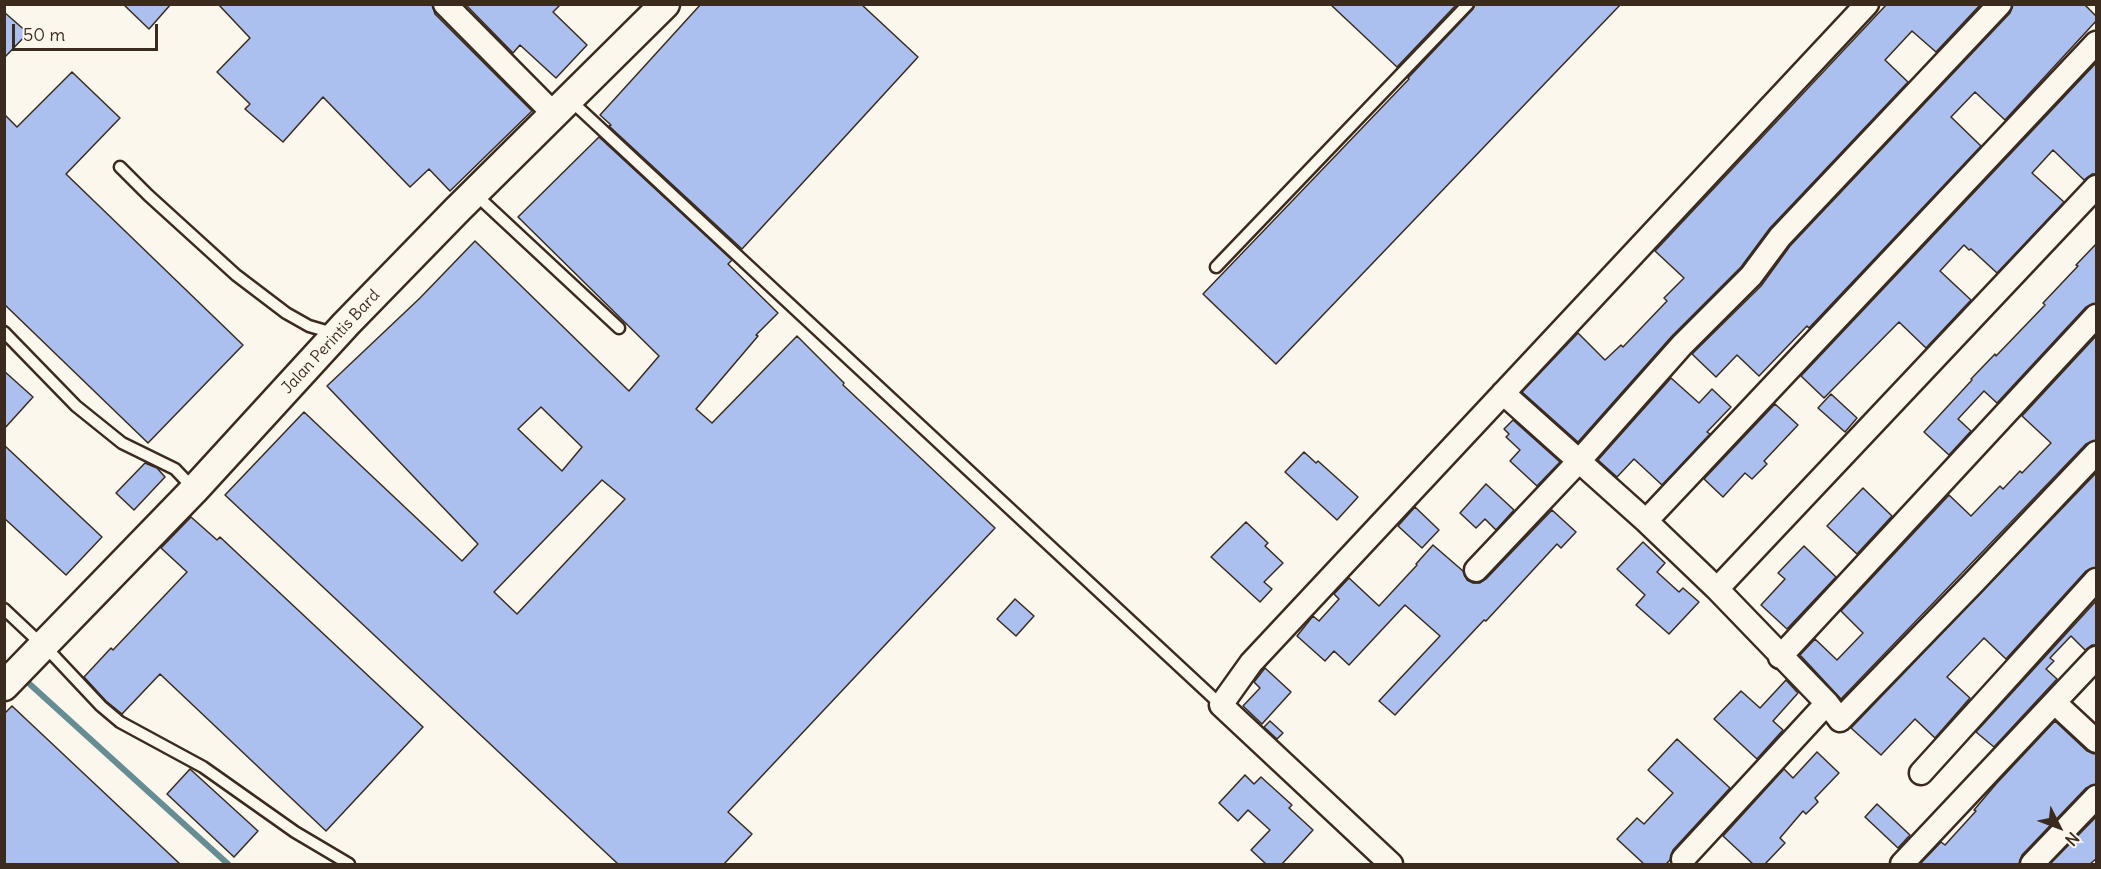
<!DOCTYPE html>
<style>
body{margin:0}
#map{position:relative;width:2101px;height:869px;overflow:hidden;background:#fbf7ec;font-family:Delius,sans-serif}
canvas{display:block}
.frame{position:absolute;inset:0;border:6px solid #3b2a1e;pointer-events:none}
.north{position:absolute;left:2029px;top:797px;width:60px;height:60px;-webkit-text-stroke:4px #fbf7ec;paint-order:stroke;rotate:132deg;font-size:16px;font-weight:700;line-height:24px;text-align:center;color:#3b2a1e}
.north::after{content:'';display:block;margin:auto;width:21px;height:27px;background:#3b2a1e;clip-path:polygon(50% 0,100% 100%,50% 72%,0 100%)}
.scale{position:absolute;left:12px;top:24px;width:146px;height:27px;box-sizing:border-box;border:3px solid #3b2a1e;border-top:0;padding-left:8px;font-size:18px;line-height:21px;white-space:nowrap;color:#3b2a1e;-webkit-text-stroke:4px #fbf7ec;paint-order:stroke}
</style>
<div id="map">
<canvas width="2101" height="869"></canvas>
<div class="frame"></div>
<div class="north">N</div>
<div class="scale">50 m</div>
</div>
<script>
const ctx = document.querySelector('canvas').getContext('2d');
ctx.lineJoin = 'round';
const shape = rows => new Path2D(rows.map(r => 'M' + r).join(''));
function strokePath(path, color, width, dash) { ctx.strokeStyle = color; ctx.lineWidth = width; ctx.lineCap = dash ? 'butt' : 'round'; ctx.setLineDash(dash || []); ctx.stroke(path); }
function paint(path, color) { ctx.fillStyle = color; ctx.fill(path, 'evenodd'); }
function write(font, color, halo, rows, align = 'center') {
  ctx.font = font + ' Delius,sans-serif'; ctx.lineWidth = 4.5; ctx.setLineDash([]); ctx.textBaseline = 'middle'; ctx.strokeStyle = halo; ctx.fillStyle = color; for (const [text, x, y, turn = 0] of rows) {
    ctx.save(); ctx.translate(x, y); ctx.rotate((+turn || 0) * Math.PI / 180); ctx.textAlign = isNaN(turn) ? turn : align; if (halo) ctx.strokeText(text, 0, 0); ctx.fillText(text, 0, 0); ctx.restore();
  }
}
strokePath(shape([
 [23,678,228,864]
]), '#668d93', 6);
const building = shape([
 [123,4,171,4,149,29,123,4],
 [218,4,432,4,435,14,532,111,450,191,429,169,410,187,323,97,283,142,245,109,250,104,217,72,250,38,218,4],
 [465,4,561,4,553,12,587,45,556,78,520,45,513,53,465,4],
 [701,4,861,4,918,57,742,249,609,126,611,125,600,115,701,4],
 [1330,4,1457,4,1397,67,1330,4],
 [1475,4,1621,4,1276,364,1203,294,1409,79,1408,78,1473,9,1475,4],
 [1887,4,1981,4,1936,52,1912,31,1885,60,1908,82,1770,228,1741,267,1672,336,1578,442,1522,392,1578,333,1605,360,1621,345,1623,347,1667,301,1664,298,1684,278,1655,251,1887,4],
 [2013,4,2084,4,2097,17,2097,20,2005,120,1975,92,1951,117,1981,146,1809,328,1807,326,1759,376,1737,355,1716,377,1692,354,1761,286,1790,246,2010,13,2013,4],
 [4,12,28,33,4,58,4,12],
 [2097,62,2097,174,2092,174,2084,180,2053,150,2032,173,2064,202,1997,273,1971,249,1969,250,1964,245,1940,271,1971,300,1926,348,1899,322,1824,398,1801,376,2097,62],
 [72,72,120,118,66,174,243,345,148,443,4,304,4,114,17,127,72,72],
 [599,137,732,260,728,264,778,313,756,335,758,336,696,409,712,423,797,336,844,383,843,385,995,528,728,812,752,834,724,864,618,864,225,495,304,412,462,561,478,544,327,386,420,298,475,241,629,391,659,356,518,217,599,137],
 [541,407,582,447,562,471,518,429,541,407],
 [602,480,625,499,517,614,494,592,602,480],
 [2097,243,2097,303,2086,307,1997,403,1984,391,1958,419,1971,431,1949,455,1924,432,1972,380,1971,379,1995,354,1996,356,2045,305,2043,303,2078,266,2076,265,2097,243],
 [2097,335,2097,440,2086,444,1841,699,1800,655,1815,639,1837,660,1863,633,1841,611,1949,495,1971,516,2000,486,2003,489,2020,471,2022,473,2051,443,2022,416,2097,335],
 [4,371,33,397,4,429,4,371],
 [1671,378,1699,403,1712,389,1731,407,1707,432,1710,434,1662,485,1634,459,1617,477,1598,460,1671,378],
 [1831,394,1857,418,1845,432,1818,408,1831,394],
 [1775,404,1798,425,1764,461,1767,464,1752,479,1745,473,1723,497,1704,479,1775,404],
 [1513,420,1560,462,1537,486,1510,461,1520,450,1506,437,1509,434,1504,429,1513,420],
 [4,445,102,537,66,575,4,518,4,445],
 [1304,452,1316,463,1318,461,1358,497,1337,520,1285,472,1304,452],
 [145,463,157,468,165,477,134,510,116,493,145,463],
 [2097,472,2097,567,2086,571,2006,659,1984,638,1947,677,1970,698,1935,738,1915,719,1881,755,1851,728,2097,472],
 [1486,484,1514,510,1496,530,1485,519,1476,528,1460,513,1486,484],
 [1863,488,1892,516,1857,554,1827,526,1863,488],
 [1415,507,1439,530,1422,548,1398,526,1415,507],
 [1552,510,1576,532,1561,548,1557,544,1486,621,1484,620,1395,715,1379,701,1440,636,1405,605,1349,665,1334,651,1325,661,1297,636,1313,616,1319,621,1339,599,1334,594,1349,578,1379,606,1417,565,1416,564,1433,545,1463,571,1467,580,1473,583,1480,583,1486,579,1552,510],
 [191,517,217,540,220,537,423,727,326,831,160,674,122,714,106,701,84,677,111,648,113,650,187,572,161,548,191,517],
 [1246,522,1268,543,1265,546,1283,563,1264,582,1272,589,1260,602,1211,557,1246,522],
 [1643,542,1665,563,1657,572,1679,592,1683,588,1699,602,1669,634,1636,605,1645,595,1617,569,1643,542],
 [1804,546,1836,577,1787,629,1761,605,1785,579,1778,573,1804,546],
 [1015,599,1034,616,1016,636,997,619,1015,599],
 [2097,600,2097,645,2092,645,2085,650,2071,636,2050,658,2054,661,2046,669,2057,679,1994,747,1976,732,2097,600],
 [1265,668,1291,692,1262,724,1243,706,1260,688,1254,682,1265,668],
 [1786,680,1798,693,1773,721,1783,730,1757,759,1714,719,1741,691,1760,708,1786,680],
 [12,706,180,864,4,864,4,714,12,706],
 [1270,721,1283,733,1277,739,1264,727,1270,721],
 [2055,721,2087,751,2097,754,2097,784,2086,788,2022,855,2019,864,1920,864,1941,842,1945,845,1976,811,1974,810,1996,784,2055,721],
 [1677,739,1730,788,1673,850,1670,860,1666,864,1644,864,1617,839,1637,818,1644,824,1673,793,1648,770,1677,739],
 [1817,752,1839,773,1815,798,1818,802,1806,814,1803,811,1780,838,1785,843,1765,864,1753,864,1723,836,1784,769,1793,778,1817,752],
 [190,769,258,831,234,857,167,794,190,769],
 [1245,775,1254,784,1261,777,1292,805,1289,808,1313,830,1282,864,1266,864,1251,850,1270,830,1248,810,1238,821,1219,803,1245,775],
 [1877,804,1910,835,1898,848,1865,817,1877,804],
 [2097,816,2097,858,2090,864,2050,864,2097,816]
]);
paint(building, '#abc0ee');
strokePath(building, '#3b2a1e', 1.5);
const service = shape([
 [569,99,1221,705],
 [120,167,148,195,236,275,286,313,309,326,326,331,333,329],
 [474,193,619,328],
 [1216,267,1468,4],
 [4,332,76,406,122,443,175,469,194,489],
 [4,609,54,656,101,706,120,722,203,767,295,832,349,864]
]);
const minor = shape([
 [445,4,554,114],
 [1503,393,1646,521,1717,589,1827,703,1840,720,1973,583,2096,453],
 [1646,521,2096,43],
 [1476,570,1580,460,1682,345,1751,276,1780,237,2000,4],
 [1717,589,2096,187],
 [1780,657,2096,316],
 [2055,703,2096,741],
 [1921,773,2096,580],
 [1683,859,1827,703],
 [1391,864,1221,705,1251,663,1867,4],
 [1902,864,2096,658],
 [2032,864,2096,797]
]);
const tertiary = shape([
 [4,686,194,490,346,324,457,210,665,4]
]);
strokePath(service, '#3b2a1e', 15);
strokePath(minor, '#3b2a1e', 27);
strokePath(tertiary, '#3b2a1e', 33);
strokePath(service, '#fbf7ec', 10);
strokePath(minor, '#fbf7ec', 22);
strokePath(tertiary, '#fbf7ec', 28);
write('16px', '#3b2a1e', '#fbf7ec', [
 ["Jalan Perintis Bard",331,342,-47]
]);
</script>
